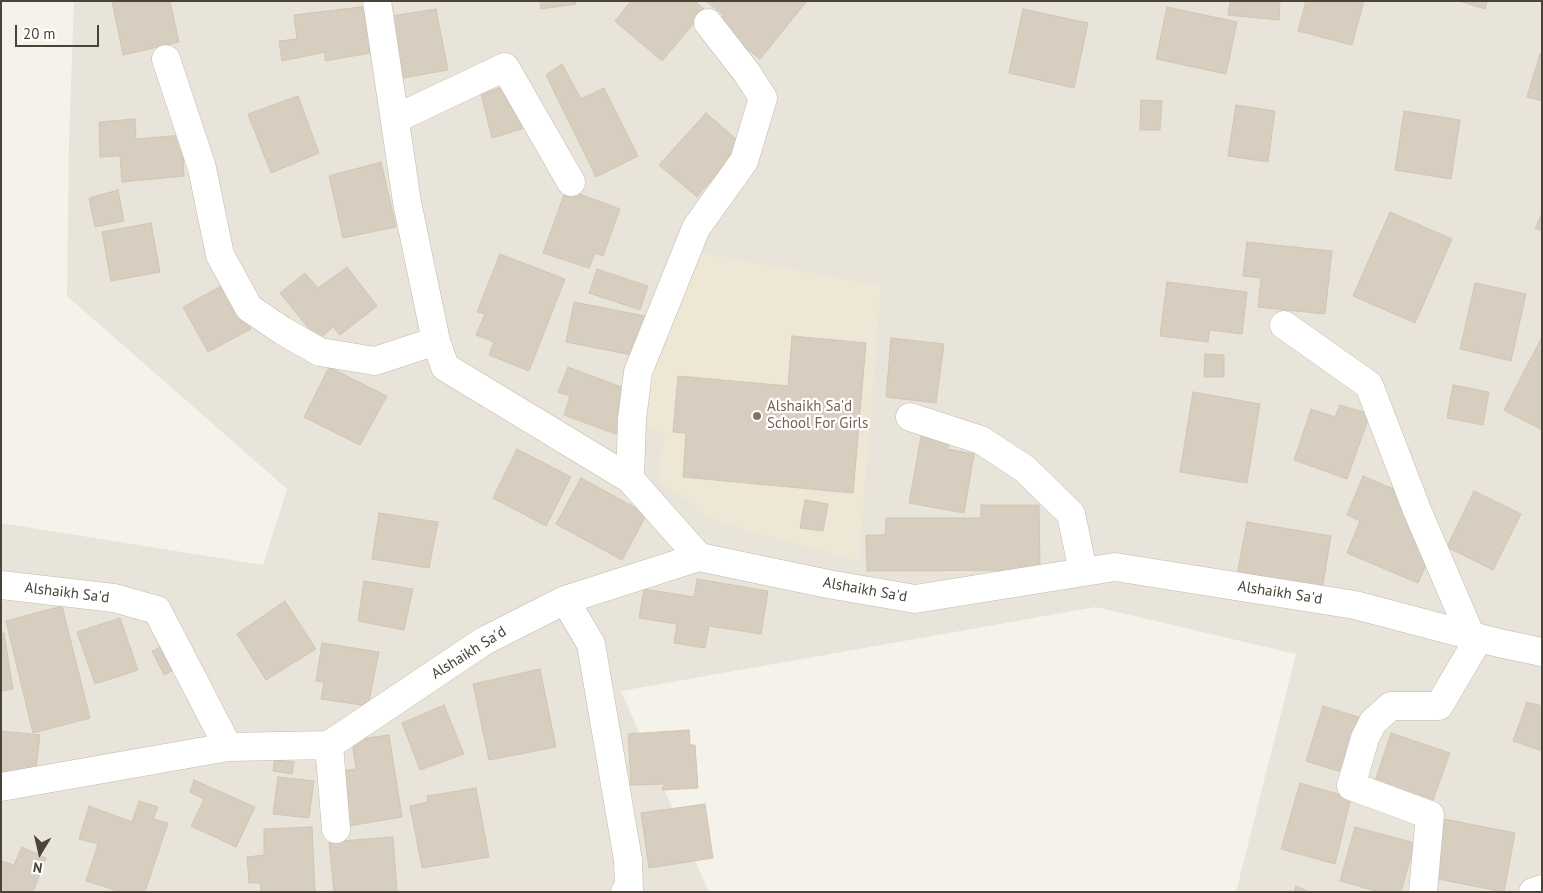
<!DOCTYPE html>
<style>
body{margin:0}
#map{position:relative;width:1543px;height:893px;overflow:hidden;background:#f5f2eb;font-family:"PT Sans",sans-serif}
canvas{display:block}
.frame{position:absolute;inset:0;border:2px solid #4a4338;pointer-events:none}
.north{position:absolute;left:15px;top:828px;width:50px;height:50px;-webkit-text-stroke:4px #fff;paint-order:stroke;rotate:189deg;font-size:14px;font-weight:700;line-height:20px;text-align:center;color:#4a4338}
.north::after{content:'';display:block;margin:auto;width:18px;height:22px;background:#4a4338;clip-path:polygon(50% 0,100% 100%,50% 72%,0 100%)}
.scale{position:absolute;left:15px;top:25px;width:84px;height:22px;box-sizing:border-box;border:2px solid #4a4338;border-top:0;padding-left:6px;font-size:15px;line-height:18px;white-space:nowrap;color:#4a4338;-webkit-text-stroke:4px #fff;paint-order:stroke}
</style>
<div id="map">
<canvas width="1543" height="893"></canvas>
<div class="frame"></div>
<div class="north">N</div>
<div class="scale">20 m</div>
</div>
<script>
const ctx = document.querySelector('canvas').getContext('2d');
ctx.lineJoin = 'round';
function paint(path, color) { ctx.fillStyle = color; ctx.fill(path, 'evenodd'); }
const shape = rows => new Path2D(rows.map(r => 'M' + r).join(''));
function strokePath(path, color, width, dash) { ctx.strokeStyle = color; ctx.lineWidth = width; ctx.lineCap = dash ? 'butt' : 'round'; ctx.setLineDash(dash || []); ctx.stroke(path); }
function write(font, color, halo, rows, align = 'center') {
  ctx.font = font + ' "PT Sans",sans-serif'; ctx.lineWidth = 4.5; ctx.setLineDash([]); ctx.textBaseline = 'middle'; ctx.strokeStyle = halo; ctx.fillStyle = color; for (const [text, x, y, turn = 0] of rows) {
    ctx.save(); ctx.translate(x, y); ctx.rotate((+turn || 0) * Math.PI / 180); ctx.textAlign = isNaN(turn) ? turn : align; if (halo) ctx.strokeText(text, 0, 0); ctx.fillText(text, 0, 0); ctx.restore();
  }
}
paint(shape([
 [74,1,1542,1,1542,892,1236,892,1296,654,1096,607,621,691,709,892,1,892,1,523,263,565,287,489,67,296,69,138]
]), '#e9e4d9');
paint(shape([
 [697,252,881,286,859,561,716,522,657,479,665,432,649,428,638,403]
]), '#eee7d5');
const building = shape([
 [112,1,170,1,179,42,123,55,112,1],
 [540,1,576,1,576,4,541,9,540,1],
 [631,1,695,1,705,10,662,61,615,21,631,1],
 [706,1,807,1,760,59,716,24,724,15,706,1],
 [1230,1,1280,1,1279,20,1228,15,1230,1],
 [1306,1,1364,1,1352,45,1298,31,1306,1],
 [1459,1,1487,1,1485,9,1459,1],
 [369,6,376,52,325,61,325,52,282,61,279,41,297,39,294,15,369,6],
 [1167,7,1237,22,1226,74,1156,59,1167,7],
 [436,9,448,70,403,78,392,16,436,9],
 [1023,9,1088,23,1074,88,1009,73,1023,9],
 [1540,54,1542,55,1542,101,1527,97,1540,54],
 [562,64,581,99,604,88,638,156,596,177,546,75,562,64],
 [512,84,525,128,492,138,481,94,512,84],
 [298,96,319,153,271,173,248,114,298,96],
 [1141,100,1162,101,1160,130,1140,130,1141,100],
 [1236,105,1275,111,1268,162,1228,156,1236,105],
 [1404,111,1460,120,1451,179,1395,170,1404,111],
 [706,113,742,144,697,197,659,165,706,113],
 [135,119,136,139,182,135,184,176,122,182,120,156,100,157,99,122,135,119],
 [381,162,396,227,343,238,329,176,381,162],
 [566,189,620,209,603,256,595,253,589,268,543,253,566,189],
 [118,190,124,221,95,227,89,198,118,190],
 [1390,212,1452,239,1415,323,1353,296,1390,212],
 [1542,213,1542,231,1535,228,1542,213],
 [151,223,160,272,111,281,102,232,151,223],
 [1247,242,1332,251,1325,314,1258,307,1261,278,1243,276,1247,242],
 [500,254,565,279,529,371,489,355,494,342,476,335,485,314,477,312,500,254],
 [347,267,377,306,340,335,333,327,318,340,280,293,305,273,318,288,347,267],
 [597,269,648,286,640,310,589,293,597,269],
 [1167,282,1247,292,1242,334,1210,330,1208,342,1160,336,1167,282],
 [1475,283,1526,294,1511,361,1460,349,1475,283],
 [225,284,251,329,208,352,183,307,225,284],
 [574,302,645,316,637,356,566,342,574,302],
 [792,336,866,343,853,493,683,477,686,433,673,432,678,376,788,386,792,336],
 [1542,337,1542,430,1504,410,1542,337],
 [891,338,944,344,936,403,886,397,891,338],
 [1205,354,1224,355,1224,377,1204,377,1205,354],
 [329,367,387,396,360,445,304,417,329,367],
 [568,367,632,391,616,434,564,415,570,396,558,392,568,367],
 [1453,385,1489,392,1483,425,1447,418,1453,385],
 [1193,392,1260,404,1247,483,1180,472,1193,392],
 [1340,405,1370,414,1347,479,1294,460,1311,409,1335,417,1340,405],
 [922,431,950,436,948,449,974,454,964,513,909,503,922,431],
 [517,449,571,477,546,526,493,498,517,449],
 [1363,476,1408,495,1432,551,1418,583,1347,553,1360,521,1347,515,1363,476],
 [581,478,647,514,622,560,556,524,581,478],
 [1474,491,1521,514,1493,570,1447,547,1474,491],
 [805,500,828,504,823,531,800,528,805,500],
 [981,505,1039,505,1040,570,867,571,866,535,885,535,886,518,981,518,981,505],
 [379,513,438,522,429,568,372,559,379,513],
 [1247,522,1331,536,1322,590,1237,575,1247,522],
 [697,579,768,591,761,634,709,626,705,648,674,643,677,624,639,618,644,589,694,597,697,579],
 [364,581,413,589,404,630,358,621,364,581],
 [285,601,316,649,266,680,237,634,285,601],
 [62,606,90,718,33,733,6,621,62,606],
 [120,618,138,670,95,684,77,632,120,618],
 [4,633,13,689,1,691,1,634,4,633],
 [169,643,180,666,164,675,152,651,169,643],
 [322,643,379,652,368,706,321,699,324,682,316,681,322,643],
 [540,669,556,747,489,760,473,684,540,669],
 [1527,702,1542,706,1542,751,1513,741,1527,702],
 [444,705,464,754,420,770,402,723,444,705],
 [1323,706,1365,719,1348,774,1306,761,1323,706],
 [689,730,690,745,695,745,698,788,662,790,664,784,631,785,628,734,689,730],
 [1,731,40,735,35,776,1,772,1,731],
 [1391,733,1450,753,1432,803,1374,784,1391,733],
 [389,735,402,817,349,826,341,771,356,769,352,740,389,735],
 [275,760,294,762,292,774,273,771,275,760],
 [278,777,314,781,309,818,273,814,278,777],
 [194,780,255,807,236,847,191,826,204,799,190,792,194,780],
 [1300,783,1351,798,1335,864,1281,849,1300,783],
 [476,788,489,857,422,868,410,806,428,802,427,796,476,788],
 [139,801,158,807,153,819,168,823,145,892,121,892,86,881,98,844,79,839,89,806,132,822,139,801],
 [705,804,713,858,649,868,641,813,705,804],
 [1444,819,1515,833,1504,892,1433,878,1444,819],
 [312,827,315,892,261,892,260,883,249,883,247,857,264,855,264,829,312,827],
 [1355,827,1415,843,1401,892,1379,892,1340,881,1355,827],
 [393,837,397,892,334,892,329,842,393,837],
 [22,847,46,858,33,892,1,892,1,861,14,865,22,847],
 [1296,886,1309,892,1294,892,1296,886]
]);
paint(building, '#d7cec0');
strokePath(building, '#d2c6b3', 1);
const minor = shape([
 [377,1,407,202,436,341,445,367,630,479,699,557],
 [166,59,202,168,220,255,249,308,283,331,320,352,375,361,436,341],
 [395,119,505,67,571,182],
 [1284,325,1369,385,1417,510,1471,636],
 [910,417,981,440,1025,469,1071,514,1083,571],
 [630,479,632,419,638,372,696,228,744,161,763,98,747,73,708,23],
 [1,585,114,598,157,610,228,747],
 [565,600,591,644,628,860,629,888,625,892],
 [329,745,336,829],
 [1,787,228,747,329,745,484,641,565,600,699,557,828,584,915,599,1115,567,1355,605,1499,643,1542,652],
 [1423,892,1430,815,1351,786,1365,738,1373,722,1391,706,1439,706,1479,638],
 [1533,892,1542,889]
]);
strokePath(minor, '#c1baad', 29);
strokePath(minor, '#fff', 28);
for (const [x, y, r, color] of [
 [757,416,5,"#8d6e63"]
]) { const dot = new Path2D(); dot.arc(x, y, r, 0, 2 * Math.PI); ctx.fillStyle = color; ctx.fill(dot); strokePath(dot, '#fff', 2); }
write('15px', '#785e54', '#fff', [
 ["Alshaikh Sa'd",767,407],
 ["School For Girls",767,424]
], 'left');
write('15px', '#4a4338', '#fff', [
 ["Alshaikh Sa'd",865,590,10],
 ["Alshaikh Sa'd",67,593,7],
 ["Alshaikh Sa'd",1280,593,9],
 ["Alshaikh Sa'd",469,653,-32]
]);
</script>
